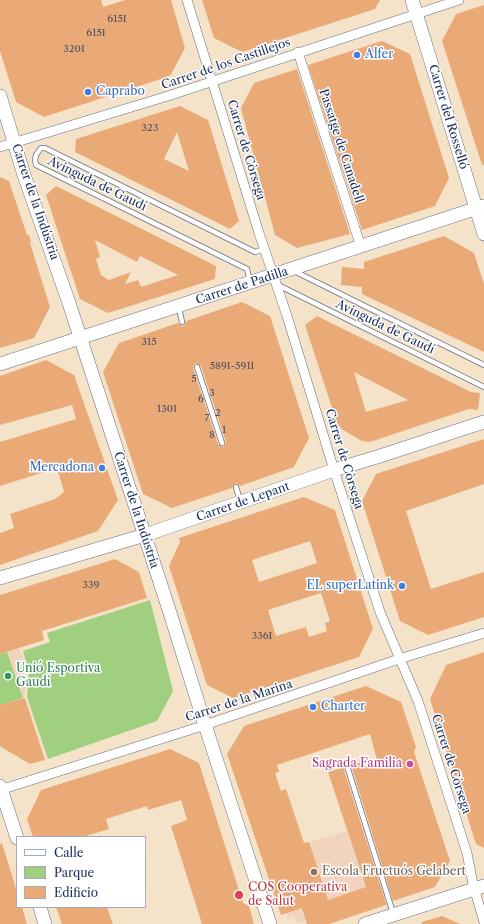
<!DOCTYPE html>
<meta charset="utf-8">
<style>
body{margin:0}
#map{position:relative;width:484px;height:924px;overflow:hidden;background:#f4e3c9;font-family:"Libre Caslon Text",serif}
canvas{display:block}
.legend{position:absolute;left:16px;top:836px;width:130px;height:72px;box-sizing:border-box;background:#fff;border:1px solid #a4acbf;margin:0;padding:5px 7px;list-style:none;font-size:12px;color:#1b2f5e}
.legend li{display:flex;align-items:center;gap:8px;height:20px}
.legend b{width:20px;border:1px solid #a4acbf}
</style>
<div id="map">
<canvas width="484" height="924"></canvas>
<ul class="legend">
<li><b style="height:5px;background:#fff"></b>Calle</li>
<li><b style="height:11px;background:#a0d07f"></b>Parque</li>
<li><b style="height:11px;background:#e9aa78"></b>Edificio</li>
</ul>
</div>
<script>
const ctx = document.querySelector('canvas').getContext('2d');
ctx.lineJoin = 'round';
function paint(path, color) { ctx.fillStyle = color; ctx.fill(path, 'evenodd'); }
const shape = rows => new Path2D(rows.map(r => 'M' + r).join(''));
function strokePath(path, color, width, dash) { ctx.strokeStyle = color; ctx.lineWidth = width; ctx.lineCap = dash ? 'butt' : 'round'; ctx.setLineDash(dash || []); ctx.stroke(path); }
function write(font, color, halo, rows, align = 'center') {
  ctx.font = font + ' "Libre Caslon Text",serif'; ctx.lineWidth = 3; ctx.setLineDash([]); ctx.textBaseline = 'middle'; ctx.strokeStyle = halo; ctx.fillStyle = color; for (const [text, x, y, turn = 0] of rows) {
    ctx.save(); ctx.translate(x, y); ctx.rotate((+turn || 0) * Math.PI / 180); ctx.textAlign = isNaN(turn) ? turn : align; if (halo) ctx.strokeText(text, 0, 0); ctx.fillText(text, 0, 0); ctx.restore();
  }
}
paint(shape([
 [19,648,23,658,27,683,26,691,23,698,7,652],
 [347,831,373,909,307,924,306,920,297,923,294,917,288,920,287,914,281,915,262,857,309,842]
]), '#f2d4be');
paint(shape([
 [150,600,173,691,157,721,48,759,27,697,29,672,23,651,50,642,47,633],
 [7,652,23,698,0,705,0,654]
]), '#a0d07f');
paint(shape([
 [0,0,101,0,103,7,125,0,171,0,185,48,170,76,44,117,16,102,0,51],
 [202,0,380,0,375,9,242,52,214,38],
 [484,5,484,165,482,165,442,41,456,14],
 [382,41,410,54,449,178,435,206,362,230,308,65],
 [297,69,350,234,297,248,275,235,241,108,254,83],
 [180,106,208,120,239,221,230,229,75,152,76,139],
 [177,132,189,171,164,159],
 [0,177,9,181,27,235,29,235,31,241,30,243,50,307,34,338,0,348],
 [56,186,216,266,215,279,108,313,80,299,46,195],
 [95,240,137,262,140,256,178,275,141,287,138,280,125,284,131,272,109,280,101,275,96,259,100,257],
 [444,236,474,253,484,284,484,352,362,294,362,287,341,285,342,267,364,269,364,262],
 [242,302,270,316,309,438,294,467,240,486,237,483,235,484,232,488,172,508,143,494,103,372,119,343,178,323,180,325,183,326,185,324,186,321],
 [196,363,201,366,226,442,225,445,223,447,218,444,193,368,194,365],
 [317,316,471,392,480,393,478,410,469,409,370,442,362,441,343,430,337,423,305,325],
 [354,372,375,383,408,400,366,412],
 [46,360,74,375,118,500,98,531,0,565,0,533,14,528,10,514,55,499,64,492,57,468,0,486,0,442,76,419,72,405,0,425,0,376],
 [484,439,484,484,406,511,431,589,484,572,484,617,428,635,400,621,362,501,376,474],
 [304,497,335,510,373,629,359,657,233,698,207,685,169,566,180,542,179,538],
 [310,541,317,563,259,582,252,560],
 [321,593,330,621,325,623,327,631,309,637,306,627,276,636,268,610],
 [115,559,139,572,147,598,42,631,44,640,0,654,0,595],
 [484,652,484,848,476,844,430,699,446,665],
 [366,686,401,702,416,747,414,752,450,861,435,887,393,901,352,768,349,765,377,760,370,734,277,765,279,772,275,773,281,791,286,789,304,843,309,842,328,900,366,887,328,772,345,767,344,770,386,903,386,905,329,924,307,924,302,908,281,915,227,754,244,726],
 [25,698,45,760,30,764,1,747,0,745,0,705],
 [170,749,199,763,243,903,249,906,254,924,202,924,171,826,187,820,181,800,148,810,147,806,106,819,109,829,83,837,33,837,27,819,41,790],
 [2,843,17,892,17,907,22,907,27,924,0,924,0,844],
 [56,907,107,907,113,924,62,924],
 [442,916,460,924,422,924,422,922]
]), '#e9aa78');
const lane = shape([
 [294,271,484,365],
 [250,281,247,269,36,165,35,160,36,155,41,148,45,148,255,252,265,249],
 [278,285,484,387],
 [179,308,182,322],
 [197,367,222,443],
 [236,487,240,500],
 [348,769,393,913]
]);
const street = shape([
 [187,0,259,233,287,316,334,470,380,612,418,701,467,853,473,884,484,922],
 [298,52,361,247],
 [0,147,168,96,459,0],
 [0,790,199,727,399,659,484,633]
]);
const secondary = shape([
 [412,0,484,234],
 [0,96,24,175,69,303,170,613,205,725,270,924],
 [0,364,484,206],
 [0,578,145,535,334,470,380,456,484,422],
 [0,786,17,838],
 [40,907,45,924],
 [365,924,484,886]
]);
strokePath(lane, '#676e83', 6);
strokePath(street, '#676e83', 10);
strokePath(secondary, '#676e83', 14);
strokePath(lane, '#fff', 4.5);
strokePath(street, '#fff', 9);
strokePath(secondary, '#fff', 13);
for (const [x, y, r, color] of [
 [357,55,4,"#3f7fe0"],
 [88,92,4,"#3f7fe0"],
 [102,468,4,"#3f7fe0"],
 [402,586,4,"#3f7fe0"],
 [8,676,4,"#2e9e5b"],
 [313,707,4,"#3f7fe0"],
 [410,764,4,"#d1479c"],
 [314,872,4,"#8d6e63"],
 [239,895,5,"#e0444e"]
]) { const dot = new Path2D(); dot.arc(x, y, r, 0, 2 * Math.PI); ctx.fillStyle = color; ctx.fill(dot); strokePath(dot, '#fff', 1.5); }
write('10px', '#4e4e64', null, [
 ["615I",117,19],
 ["615I",96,33],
 ["320I",74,49],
 ["323",150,128],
 ["315",149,342],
 ["589I-591I",232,366],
 ["5",194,379],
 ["3",212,393],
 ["6",201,399],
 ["130I",167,409],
 ["2",218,413],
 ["7",207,418],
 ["1",224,430],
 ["8",212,435],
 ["339",91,585],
 ["336I",262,636]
]);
write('12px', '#366cbe', '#fff', [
 ["Alfer",365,55],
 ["Caprabo",96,92],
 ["Mercadona",94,468,"right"],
 ["EL superLatink",394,586,"right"],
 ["Charter",321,707]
], 'left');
write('12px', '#1b2f5e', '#fff', [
 ["Carrer de los Castillejos",226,64,-19],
 ["Carrer del Rosselló",448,117,73],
 ["Passatge de Canadell",341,146,72],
 ["Carrer de Còrsega",246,150,73],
 ["Avinguda de Gaudí",97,184,26],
 ["Carrer de la Indústria",35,202,71],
 ["Carrer de Padilla",242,286,-18],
 ["Avinguda de Gaudí",385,327,26],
 ["Carrer de Còrsega",344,459,73],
 ["Carrer de Lepant",243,502,-19],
 ["Carrer de la Indústria",136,510,72],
 ["Carrer de la Marina",239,701,-18],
 ["Carrer de Còrsega",451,764,72]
]);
write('12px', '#27864d', '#fff', [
 ["Unió Esportiva",16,669],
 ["Gaudí",16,683]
], 'left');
write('12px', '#b23c85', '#fff', [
 ["Sagrada Familia",402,764]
], 'right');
write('12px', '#785e54', '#fff', [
 ["Escola Fructuós Gelabert",322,872]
], 'left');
write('12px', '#be3a42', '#fff', [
 ["COS Cooperativa",248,888],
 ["de Salut",248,902]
], 'left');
</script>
